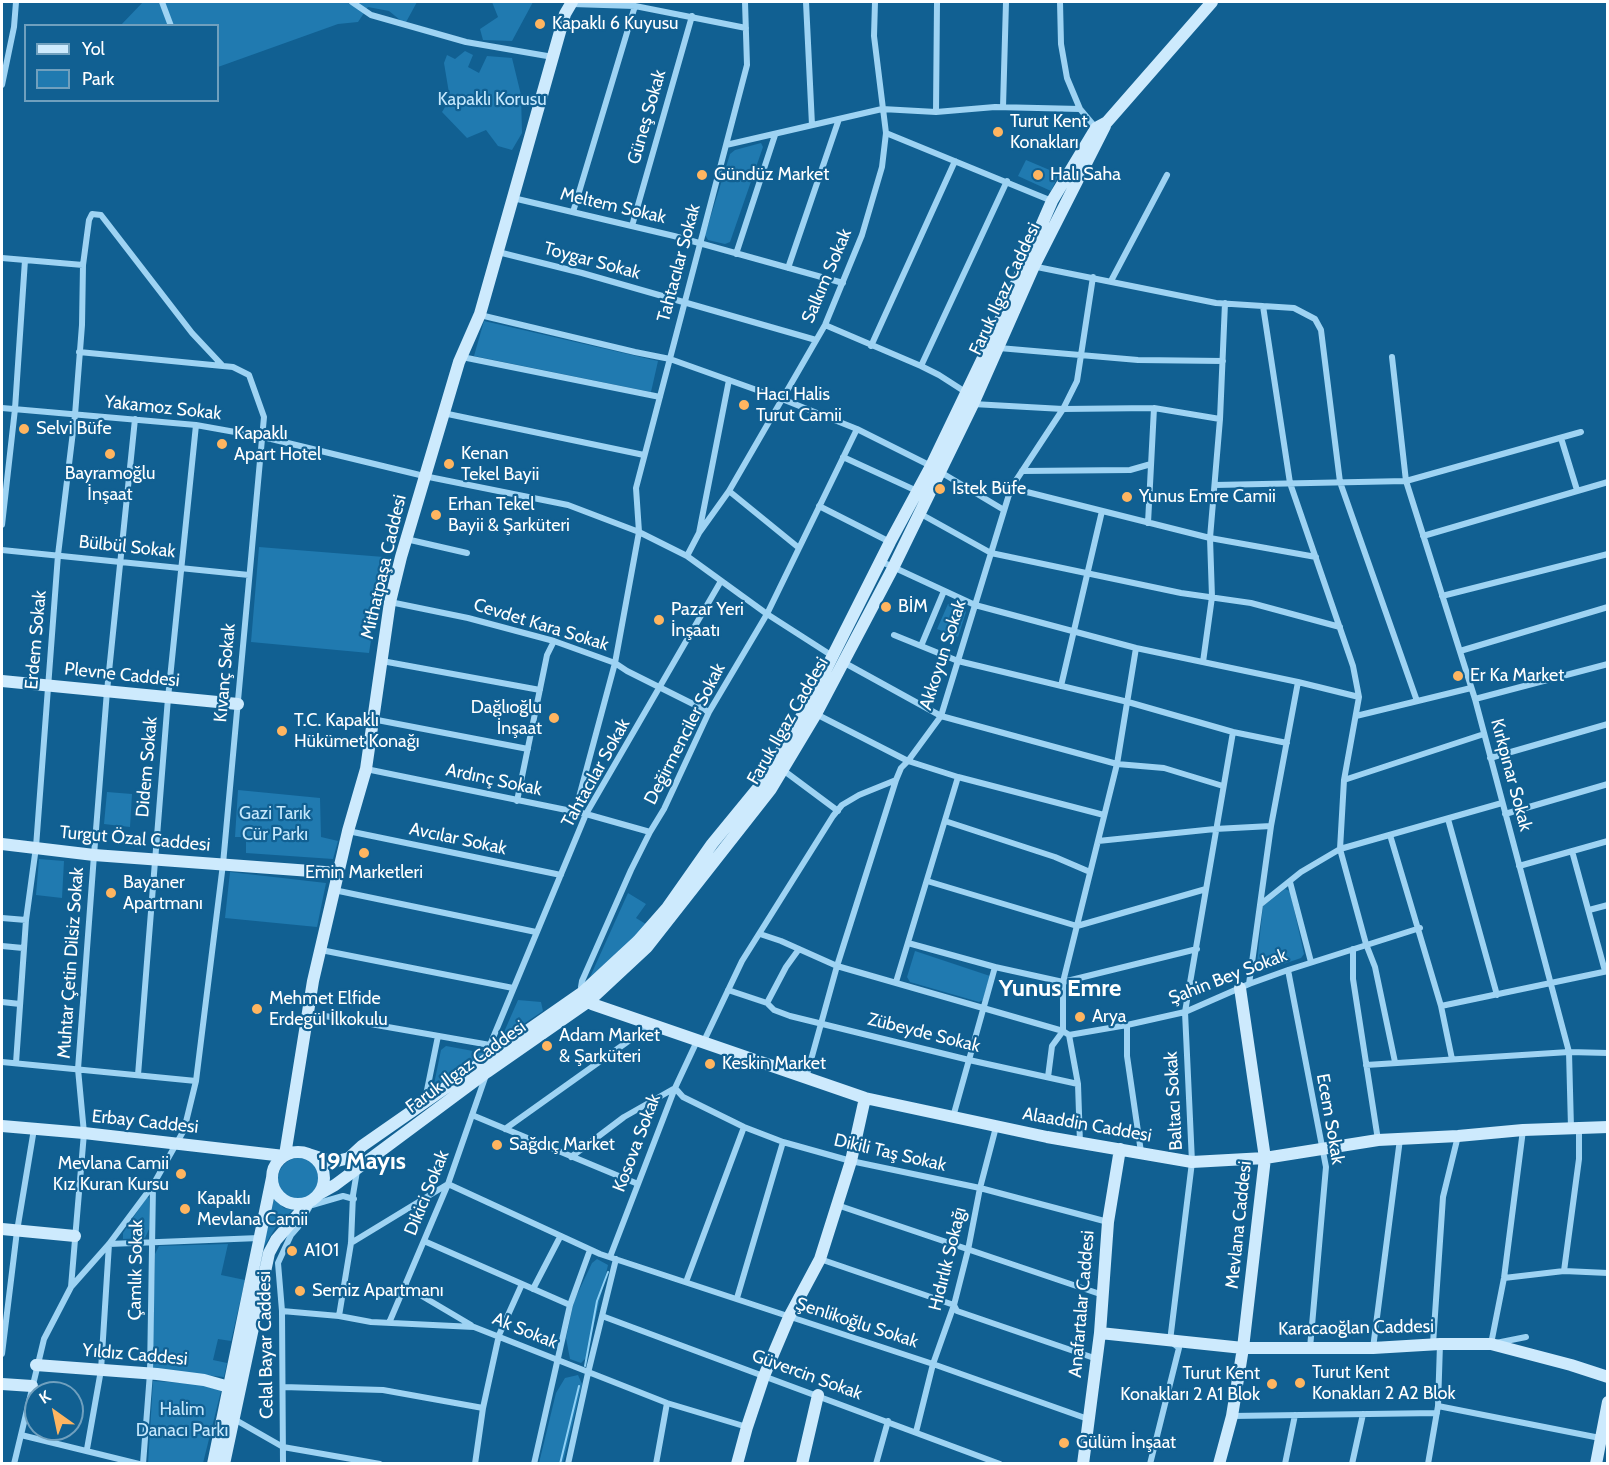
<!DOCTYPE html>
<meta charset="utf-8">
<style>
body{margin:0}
#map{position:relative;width:1609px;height:1465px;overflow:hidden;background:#116092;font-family:Cabin,sans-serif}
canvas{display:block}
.frame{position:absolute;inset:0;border:3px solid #fff;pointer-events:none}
.legend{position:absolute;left:24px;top:24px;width:195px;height:78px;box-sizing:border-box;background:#116092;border:2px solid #70a0be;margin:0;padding:8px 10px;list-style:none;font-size:18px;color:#fff}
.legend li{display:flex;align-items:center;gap:12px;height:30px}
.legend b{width:30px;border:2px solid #70a0be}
.north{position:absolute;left:24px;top:1381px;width:60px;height:60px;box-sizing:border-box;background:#116092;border:2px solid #70a0be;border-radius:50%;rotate:327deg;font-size:16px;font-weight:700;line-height:24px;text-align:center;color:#fff}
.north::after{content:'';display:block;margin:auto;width:21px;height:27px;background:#ffb560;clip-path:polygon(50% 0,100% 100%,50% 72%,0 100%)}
</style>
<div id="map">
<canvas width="1609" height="1465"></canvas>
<div class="frame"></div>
<ul class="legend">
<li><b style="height:8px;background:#cdeafd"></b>Yol</li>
<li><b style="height:16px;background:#207ab0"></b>Park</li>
</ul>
<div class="north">K</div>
</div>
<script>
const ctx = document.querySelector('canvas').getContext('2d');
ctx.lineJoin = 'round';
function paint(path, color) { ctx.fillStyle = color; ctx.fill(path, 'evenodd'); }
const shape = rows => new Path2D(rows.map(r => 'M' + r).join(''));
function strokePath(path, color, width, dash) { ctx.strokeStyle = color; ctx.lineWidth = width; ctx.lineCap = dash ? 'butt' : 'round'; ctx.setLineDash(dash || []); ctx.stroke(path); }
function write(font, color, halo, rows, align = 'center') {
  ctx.font = font + ' Cabin,sans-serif'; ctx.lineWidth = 4.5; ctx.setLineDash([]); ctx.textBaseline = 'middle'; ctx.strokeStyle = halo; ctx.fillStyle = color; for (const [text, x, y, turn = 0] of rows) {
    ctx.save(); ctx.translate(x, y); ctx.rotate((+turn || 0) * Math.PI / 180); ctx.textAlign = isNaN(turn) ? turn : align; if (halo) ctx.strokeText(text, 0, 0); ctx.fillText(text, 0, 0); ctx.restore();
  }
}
paint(shape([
 [143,2,417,2,405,24,389,11,368,7,358,22,338,24,218,67,218,26,120,26],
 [492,2,533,2,512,41,483,40,480,29,498,17],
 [465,51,473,55,468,67,479,73,487,56,512,58,521,95,522,133,512,150,498,146,486,130,467,138,442,112,450,99,444,63,447,55,455,59],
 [761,143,763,147,730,242,725,244,708,240,705,235,730,154,735,150],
 [1026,160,1059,174,1051,191,1018,176],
 [484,321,658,361,651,392,474,356],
 [259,547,384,557,369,653,251,642],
 [953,603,963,607,966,612,958,637,937,629,948,604],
 [238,790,320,798,321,837,338,841,333,859,246,853,246,837,235,837],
 [107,792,132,794,130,827,104,824],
 [39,859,64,861,62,898,36,895],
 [230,872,326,883,317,927,225,918],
 [1285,889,1290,891,1304,954,1301,958,1257,973,1256,972,1263,906],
 [628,893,646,904,636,918,649,926,590,977],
 [915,951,990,976,983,1000,979,1002,910,982,907,977],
 [518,1000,541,1002,543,1011,501,1039],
 [446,1046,484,1053,433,1089,441,1050],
 '278 1179a21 21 0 1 1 42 0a21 21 0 1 1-42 0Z',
 [147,1197,149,1198,149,1229,145,1238,123,1239,123,1233],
 [274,1199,284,1208,293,1210,279,1222,263,1248],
 [228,1244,221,1275,245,1280,231,1341,218,1339,213,1360,227,1363,224,1377,152,1370,155,1254,159,1246],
 [597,1259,608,1265,586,1358,581,1363,570,1359,566,1338,574,1301,592,1263],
 [578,1375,582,1384,563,1463,539,1463,556,1393,565,1378],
 [153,1381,200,1384,221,1391,203,1463,148,1464]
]), '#207ab0');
strokePath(shape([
 [585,1366,597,1301,608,1272],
 [560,1464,579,1386]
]), '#8fd1f6', 2);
strokePath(shape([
 [162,2,171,26],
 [352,2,371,15,466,42,553,57],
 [806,2,812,125],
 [1060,2,1061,44,1067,78,1080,109,1096,128],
 [572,4,635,6,746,28],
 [2,85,14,27,16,2],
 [1003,107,1006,2],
 [936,112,937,2],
 [886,133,1052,201],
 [726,145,882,109,936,112,995,107,1080,109],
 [513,198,674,236,843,283],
 [573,212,635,6],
 [632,226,692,16],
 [498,252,582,273,816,340],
 [736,254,775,135],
 [2,258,83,265],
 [1032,266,1216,303,1294,308,1315,319,1321,330,1340,482,1417,701],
 [788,268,839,119],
 [1111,281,1167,175],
 [1263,306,1290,483,1353,666,1359,697,1344,780,1340,849,1366,944,1375,967,1395,1062],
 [480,315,635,352,670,359,782,399,857,429,927,464,1004,510],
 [825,325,921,366,939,375,967,393],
 [871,346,955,161],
 [999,348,1138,360,1223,361],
 [462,357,660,397],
 [1392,357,1406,481,1475,699,1569,1052,1571,1128],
 [921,366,1007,181],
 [973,404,1063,409,1154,408,1220,419],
 [2,408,196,425,263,437,424,476,568,505,639,532,687,556,767,614,834,657],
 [443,413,644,455],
 [1561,438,1577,490],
 [843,457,917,491],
 [1022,471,1130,470,1151,464],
 [1215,485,1406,481,1581,432],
 [1011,488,1210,538,1316,557],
 [729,491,799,548],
 [819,506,890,542],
 [919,513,991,553,1181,593,1251,603,1340,627],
 [1148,523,1154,408],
 [2,525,15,409,25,260],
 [699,533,729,491,825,325,862,235,882,167,886,133,874,36,875,2],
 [1423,536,1608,482],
 [406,539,467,553],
 [2,550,249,575],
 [687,556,699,533,729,380],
 [880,561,975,605,1136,648,1298,682,1359,697],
 [1442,596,1608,554],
 [390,602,468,618,554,641,615,663,627,671,709,712],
 [894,635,958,661,1128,702,1233,732,1287,743],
 [921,646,944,591],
 [1460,651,1608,607],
 [382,661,540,690],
 [843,662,941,716,1117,764,1164,768,1223,786],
 [1203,662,1212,597,1210,538,1220,419,1225,303],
 [1061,686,1102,511],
 [1475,699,1608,664],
 [816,714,908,761,958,777,1104,815],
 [1356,716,1471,688],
 [372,719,528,749],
 [1490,758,1608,724],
 [366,769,586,814,650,832],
 [783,770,838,811],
 [1344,780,1484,734],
 [517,801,547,655,554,641],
 [575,812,615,663,639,532,636,488,747,65,745,2],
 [1505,814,1608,784],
 [1448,819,1497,995],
 [945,821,1055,857,1090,872],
 [348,831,561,875],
 [1390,835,1441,1006,1452,1059],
 [1098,841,1215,829,1271,826],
 [1572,851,1605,971],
 [1519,866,1608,841],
 [927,881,1077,926,1206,889],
 [1290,882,1311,962],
 [334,890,536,932],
 [1261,904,1301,872,1340,849,1502,803],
 [1589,910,1608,905],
 [2,918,26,920],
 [760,934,781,941,837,966,1063,1031,1069,1035,1127,1025,1185,1012,1249,984,1288,970,1420,928],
 [908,943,995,967,1063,982,1197,949],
 [2,946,23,948],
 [1353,949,1353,979,1378,1140],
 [321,950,513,988],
 [1288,970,1326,1167,1310,1348],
 [896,982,958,777],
 [1249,984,1271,826,1298,682],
 [728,990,767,1003,774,1010,790,1016,969,1060,1078,1084],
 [583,992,581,987,582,981,631,870,650,832,664,809,709,712,767,614,857,429],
 [2,1002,20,1004],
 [767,1003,786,967,799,949],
 [1441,1006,1608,971],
 [308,1013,490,1045],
 [1127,1025,1127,1056,1141,1152],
 [1069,1035,1078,1084,1080,1143],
 [703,1043,742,961,833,816,842,805,859,795,896,780],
 [496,1052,490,1045,586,814,721,581],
 [2,1062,196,1081],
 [16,1063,26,920,36,847,58,555,75,415,82,325,83,265,89,220,92,214,101,215,192,333,222,365],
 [1366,1065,1569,1052,1608,1053],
 [138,1075,168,698,196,425],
 [1048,1077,1052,1046,1063,1031,1063,982,1117,764,1136,648],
 [806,1078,837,966,896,780,901,768,908,761,941,716,1011,488,1063,409,1077,381,1093,277],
 [429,1099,426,1095,438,1036],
 [472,1115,638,1184],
 [953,1117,995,967],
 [505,1129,651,1025],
 [1523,1130,1504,1278,1491,1344,1526,1337],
 [571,1157,624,1117,675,1088,683,1097,744,1127,783,1142,851,1161,980,1188,1108,1222],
 [312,1205,343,1196,354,1199],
 [837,1205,1103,1295],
 [424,1241,570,1305],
 [351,1243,448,1184,600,1254,933,1364,1088,1419],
 [610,1257,675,1088,697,1041],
 [820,1259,954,1305,957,1311,1097,1359],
 [1564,1271,1579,1159,1579,1128],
 [1504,1278,1564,1271,1608,1273],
 [686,1282,744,1127],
 [405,1286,471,1325],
 [71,1287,109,1244,153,1185,184,1130,196,1081,223,864,264,417,249,375,233,367,79,352],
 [533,1289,560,1237],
 [737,1298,783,1142],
 [282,1311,339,1316,371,1322,474,1327,667,1403,747,1427],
 [339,1316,351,1243,353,1195,357,1171],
 [602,1316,1000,1464],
 [389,1323,448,1184,486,1075],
 [1433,1344,1443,1197,1458,1136],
 [1373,1348,1400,1139],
 [2,1354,17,1231,34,1129],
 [283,1387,383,1390,483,1408],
 [1438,1406,1600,1438],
 [1232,1416,1437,1413],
 [234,1419,283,1447,380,1464],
 [916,1432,933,1364,954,1305,968,1250,980,1188,996,1127],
 [21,1435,139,1464],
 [87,1449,101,1370,109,1244,259,1238],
 [14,1464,44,1339,71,1287,84,1133,78,1069,94,855,107,691,135,419],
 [143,1464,150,1373,153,1185],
 [283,1464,282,1311,278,1263,291,1235,298,1227,314,1199],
 [475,1464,483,1408,499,1335,522,1284],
 [534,1464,570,1305,590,1250],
 [568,1464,588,1373,616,1259],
 [656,1464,667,1403],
 [876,1464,888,1421],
 [1150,1464,1179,1348,1170,1341,1192,1162,1185,1012,1233,732],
 [1285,1464,1295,1415],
 [1352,1464,1363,1414],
 [1428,1464,1438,1406,1440,1344]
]), '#9ed3f3', 6);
strokePath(shape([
 [2,681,238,704],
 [2,844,94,855,338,873],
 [586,996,592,1004,865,1098,1047,1137,1192,1162,1265,1158,1378,1140,1458,1136,1523,1130,1608,1127],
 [2,1126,84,1133,284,1156],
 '272 1178a26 26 0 1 1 52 0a26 26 0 1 1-52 0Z',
 [308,1154,333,1162,349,1158,362,1146,583,992,638,941,667,908,712,844,762,783,807,707,890,542,931,466,991,341,1052,201,1096,128,1107,122,1212,2],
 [285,1155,313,981,348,831,366,769,390,602,401,557,459,362,480,314,565,14,572,2],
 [319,1194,335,1185,487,1072,589,1001,647,947,771,789,816,714,893,568,973,404,1034,266,1105,126],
 [2,1229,75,1236],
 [1100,1333,1243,1348,1373,1348,1440,1344,1491,1344,1571,1365,1608,1377],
 [36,1365,157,1374,204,1380,229,1387],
 [2,1384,32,1386],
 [213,1464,272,1178],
 [224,1464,269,1253,276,1240,308,1203],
 [737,1464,747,1427,764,1376,789,1317,820,1259,851,1161,865,1098],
 [802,1464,818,1395],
 [1083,1464,1100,1333,1108,1222,1120,1149],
 [1219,1464,1232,1416,1243,1348,1265,1158,1240,988],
 [1596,1464,1608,1402]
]), '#cdeafd', 12);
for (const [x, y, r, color] of [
 [540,24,6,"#ffb560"],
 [998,132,6,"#ffb560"],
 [702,175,6,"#ffb560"],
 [1038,175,6,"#ffb560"],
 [744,405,6,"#ffb560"],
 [24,429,6,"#ffb560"],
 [222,444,6,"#ffb560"],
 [110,454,6,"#ffb560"],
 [449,464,6,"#ffb560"],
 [940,489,6,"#ffb560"],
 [1127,497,6,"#ffb560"],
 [436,515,6,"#ffb560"],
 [886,607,6,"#ffb560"],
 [659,620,6,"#ffb560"],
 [1458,676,6,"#ffb560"],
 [554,718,6,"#ffb560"],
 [282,731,6,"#ffb560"],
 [364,853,6,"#ffb560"],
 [111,893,6,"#ffb560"],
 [257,1009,6,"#ffb560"],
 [1080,1017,6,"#ffb560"],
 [547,1046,6,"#ffb560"],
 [710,1064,6,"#ffb560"],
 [497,1145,6,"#ffb560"],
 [181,1174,6,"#ffb560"],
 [185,1209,6,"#ffb560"],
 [292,1251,6,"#ffb560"],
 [300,1291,6,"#ffb560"],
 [1300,1383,6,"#ffb560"],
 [1272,1384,6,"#ffb560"],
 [1064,1443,6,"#ffb560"]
]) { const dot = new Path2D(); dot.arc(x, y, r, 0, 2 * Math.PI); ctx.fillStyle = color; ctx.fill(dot); strokePath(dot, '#116092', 2); }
write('18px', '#fff', '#116092', [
 ["Kapaklı 6 Kuyusu",552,24],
 ["Turut Kent",1010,122],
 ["Konakları",1010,143],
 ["Gündüz Market",714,175],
 ["Halı Saha",1050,175],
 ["Hacı Halis",756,395],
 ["Turut Camii",756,416],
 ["Selvi Büfe",36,429],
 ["Kapaklı",234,434],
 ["Apart Hotel",234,455],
 ["Kenan",461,454],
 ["Tekel Bayii",461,475],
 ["Bayramoğlu",110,474,"center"],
 ["İnşaat",110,495,"center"],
 ["Istek Büfe",952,489],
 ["Yunus Emre Camii",1139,497],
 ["Erhan Tekel",448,505],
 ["Bayii & Şarküteri",448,526],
 ["BİM",898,607],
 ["Pazar Yeri",671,610],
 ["İnşaatı",671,631],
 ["Er Ka Market",1470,676],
 ["Dağlıoğlu",542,708,"right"],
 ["İnşaat",542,729,"right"],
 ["T.C. Kapaklı",294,721],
 ["Hükümet Konağı",294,742],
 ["Emin Marketleri",364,873,"center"],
 ["Bayaner",123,883],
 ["Apartmanı",123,904],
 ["Mehmet Elfide",269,999],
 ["Erdegül İlkokulu",269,1020],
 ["Arya",1092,1017],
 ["Adam Market",559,1036],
 ["& Şarküteri",559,1057],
 ["Keskin Market",722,1064],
 ["Sağdıç Market",509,1145],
 ["Mevlana Camii",169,1164,"right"],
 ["Kız Kuran Kursu",169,1185,"right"],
 ["Kapaklı",197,1199],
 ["Mevlana Camii",197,1220],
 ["A101",304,1251],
 ["Semiz Apartmanı",312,1291],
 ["Turut Kent",1312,1373],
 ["Konakları 2 A2 Blok",1312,1394],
 ["Turut Kent",1260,1374,"right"],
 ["Konakları 2 A1 Blok",1260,1395,"right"],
 ["Gülüm İnşaat",1076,1443]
], 'left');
write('18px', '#c5e8fd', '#116092', [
 ["Kapaklı Korusu",492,100],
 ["Gazi Tarık",275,814],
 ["Cür Parkı",275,835],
 ["Halim",182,1410],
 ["Danacı Parkı",182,1431]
]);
write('18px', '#fff', '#116092', [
 ["Güneş Sokak",647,117,-74],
 ["Meltem Sokak",613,206,13],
 ["Toygar Sokak",592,261,15],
 ["Tahtacılar Sokak",679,263,-75],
 ["Salkım Sokak",827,276,-67],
 ["Faruk Ilgaz Caddesi",1005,289,-65],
 ["Yakamoz Sokak",163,408,6],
 ["Bülbül Sokak",127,547,6],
 ["Mithatpaşa Caddesi",384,567,-77],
 ["Cevdet Kara Sokak",541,625,17],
 ["Erdem Sokak",36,640,-85],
 ["Akkoyun Sokak",943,655,-72],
 ["Kıvanç Sokak",225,673,-85],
 ["Plevne Caddesi",122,675,6],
 ["Faruk Ilgaz Caddesi",788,721,-60],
 ["Değirmenciler Sokak",685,734,-63],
 ["Didem Sokak",147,767,-85],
 ["Tahtacılar Sokak",596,773,-61],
 ["Kırkpınar Sokak",1511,775,75],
 ["Ardınç Sokak",494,780,12],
 ["Turgut Özal Caddesi",135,839,5],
 ["Avcılar Sokak",458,839,12],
 ["Muhtar Çetin Dilsiz Sokak",71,963,-86],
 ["Şahin Bey Sokak",1228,977,-21],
 ["Zübeyde Sokak",924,1033,14],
 ["Faruk Ilgaz Caddesi",466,1067,-36],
 ["Baltacı Sokak",1174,1101,-93],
 ["Ecem Sokak",1330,1119,80],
 ["Erbay Caddesi",145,1122,6],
 ["Alaaddin Caddesi",1087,1125,10],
 ["Kosova Sokak",637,1143,-69],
 ["Dikili Taş Sokak",890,1153,13],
 ["Dikici Sokak",427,1193,-68],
 ["Mevlana Caddesi",1239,1225,-84],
 ["Hıdırlık Sokağı",948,1259,-76],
 ["Çamlık Sokak",136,1270,-89],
 ["Anafartalar Caddesi",1082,1304,-85],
 ["Şenlikoğlu Sokak",857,1323,18],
 ["Karacaoğlan Caddesi",1356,1328,-1],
 ["Ak Sokak",525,1331,22],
 ["Celal Bayar Caddesi",266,1345,-91],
 ["Yıldız Caddesi",135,1355,5],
 ["Güvercin Sokak",807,1375,20]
]);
write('bold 24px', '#fff', '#116092', [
 ["Yunus Emre",1060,989],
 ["19 Mayıs",362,1162]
]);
</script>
